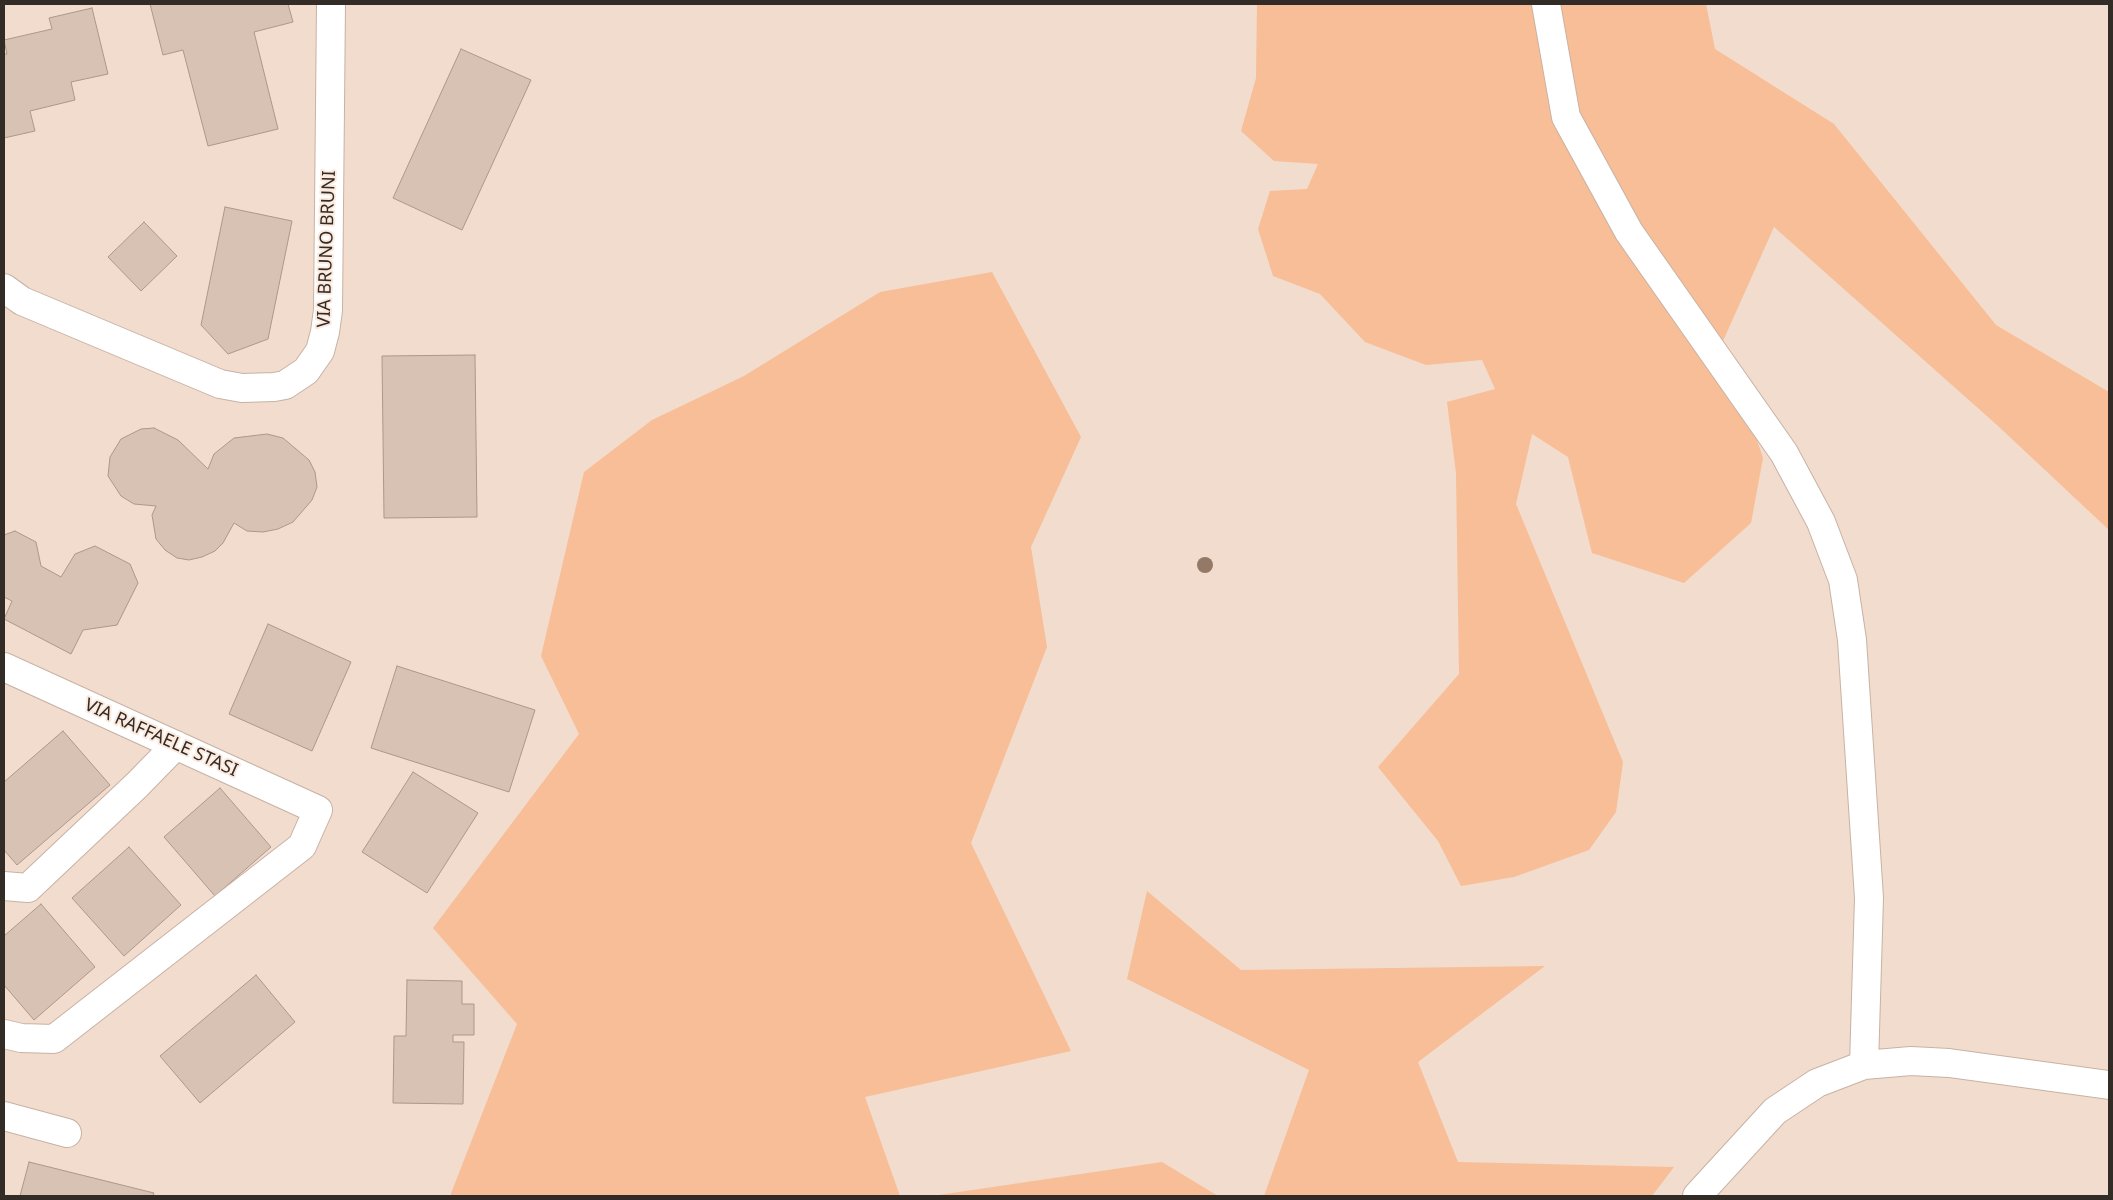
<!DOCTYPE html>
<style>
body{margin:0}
#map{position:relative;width:2113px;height:1200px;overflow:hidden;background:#f2dccd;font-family:"Noto Sans",sans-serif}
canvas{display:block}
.frame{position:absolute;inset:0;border:5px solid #332b25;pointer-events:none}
</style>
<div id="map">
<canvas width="2113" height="1200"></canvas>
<div class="frame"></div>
</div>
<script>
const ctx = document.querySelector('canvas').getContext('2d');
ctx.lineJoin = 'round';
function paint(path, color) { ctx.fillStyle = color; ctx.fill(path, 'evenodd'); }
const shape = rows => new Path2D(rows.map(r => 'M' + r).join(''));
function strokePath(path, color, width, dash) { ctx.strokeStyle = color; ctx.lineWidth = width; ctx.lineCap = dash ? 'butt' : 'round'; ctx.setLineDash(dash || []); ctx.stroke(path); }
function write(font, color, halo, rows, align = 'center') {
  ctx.font = font + ' "Noto Sans",sans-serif'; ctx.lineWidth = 4; ctx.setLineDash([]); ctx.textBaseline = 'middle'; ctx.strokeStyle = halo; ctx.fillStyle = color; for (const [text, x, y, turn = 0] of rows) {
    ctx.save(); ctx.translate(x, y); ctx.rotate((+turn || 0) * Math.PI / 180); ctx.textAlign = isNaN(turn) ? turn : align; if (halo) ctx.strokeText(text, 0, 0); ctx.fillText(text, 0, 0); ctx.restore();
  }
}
paint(shape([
 [1257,4,1706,4,1715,49,1834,124,1996,325,2109,392,2109,530,1997,425,1774,227,1723,341,1763,458,1751,523,1684,583,1592,553,1568,457,1532,434,1516,504,1623,762,1616,812,1589,850,1514,877,1461,886,1438,841,1378,767,1459,674,1456,473,1447,402,1495,389,1482,360,1426,365,1365,342,1320,294,1273,276,1258,229,1270,191,1307,189,1318,164,1274,161,1241,131,1256,78],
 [992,272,1081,437,1031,547,1047,647,971,843,1071,1051,865,1097,900,1196,450,1196,517,1024,433,928,579,734,541,656,584,472,652,420,744,376,880,292],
 [1147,891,1241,970,1545,966,1418,1062,1458,1162,1674,1167,1652,1196,1264,1196,1309,1070,1127,979],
 [1162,1162,1218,1196,932,1196]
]), '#f7be97');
const building = shape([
 [150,4,288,4,293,22,254,32,278,129,208,146,183,50,163,55,150,4],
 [92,8,108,74,71,82,75,100,30,111,35,131,4,138,4,54,7,54,4,40,52,29,49,18,92,8],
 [461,49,531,80,462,230,393,198,461,49],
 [225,207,292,221,268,339,228,354,201,325,225,207],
 [144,222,177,256,141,291,108,257,144,222],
 [475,355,477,517,384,518,382,356,475,355],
 [154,428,178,440,208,469,214,454,234,438,267,434,283,438,309,460,315,472,317,487,312,500,293,522,278,529,263,532,247,531,234,523,223,543,215,551,202,557,189,560,177,558,165,550,156,539,152,515,156,506,134,504,121,496,108,476,110,457,121,439,141,429,154,428],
 [15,531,36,542,41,566,61,577,75,554,95,546,130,564,138,583,117,625,83,630,71,654,4,619,12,601,4,597,4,535,15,531],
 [268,624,351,662,312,751,229,714,268,624],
 [397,666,535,710,509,792,371,748,397,666],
 [63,731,110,785,17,865,4,850,4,782,63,731],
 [413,772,478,813,427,893,362,852,413,772],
 [220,788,271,847,215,896,164,837,220,788],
 [129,847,181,905,124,956,72,898,129,847],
 [41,904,95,967,34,1020,4,985,4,936,41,904],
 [256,975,295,1022,200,1103,160,1056,256,975],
 [407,980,462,981,462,1004,474,1004,474,1035,453,1035,453,1042,464,1042,463,1104,393,1103,394,1036,406,1036,407,980],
 [29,1162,154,1193,153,1196,20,1196,29,1162]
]);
paint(building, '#d8c2b4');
strokePath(building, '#ac9789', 1);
const minor = shape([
 [1546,4,1566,117,1629,232,1784,453,1821,522,1843,580,1852,640,1869,898,1864,1065],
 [4,288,22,301,220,384,242,388,274,387,285,385,306,371,320,351,325,332,328,310,331,4],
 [4,667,318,810,302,846,54,1039,21,1038,4,1034],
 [4,886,28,888,137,785,176,745],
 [4,1116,67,1133],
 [1697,1196,1775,1111,1817,1083,1864,1065,1911,1061,1949,1063,2109,1085]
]);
strokePath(minor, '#c7b2a4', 30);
strokePath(minor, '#fff', 28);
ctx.fillStyle = '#947966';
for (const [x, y] of [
 [1205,565]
]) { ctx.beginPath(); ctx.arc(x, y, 8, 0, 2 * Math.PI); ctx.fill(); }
write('18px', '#332b25', '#fceade', [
 ["VIA BRUNO BRUNI",327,249,-88],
 ["VIA RAFFAELE STASI",161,738,24]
]);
</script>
